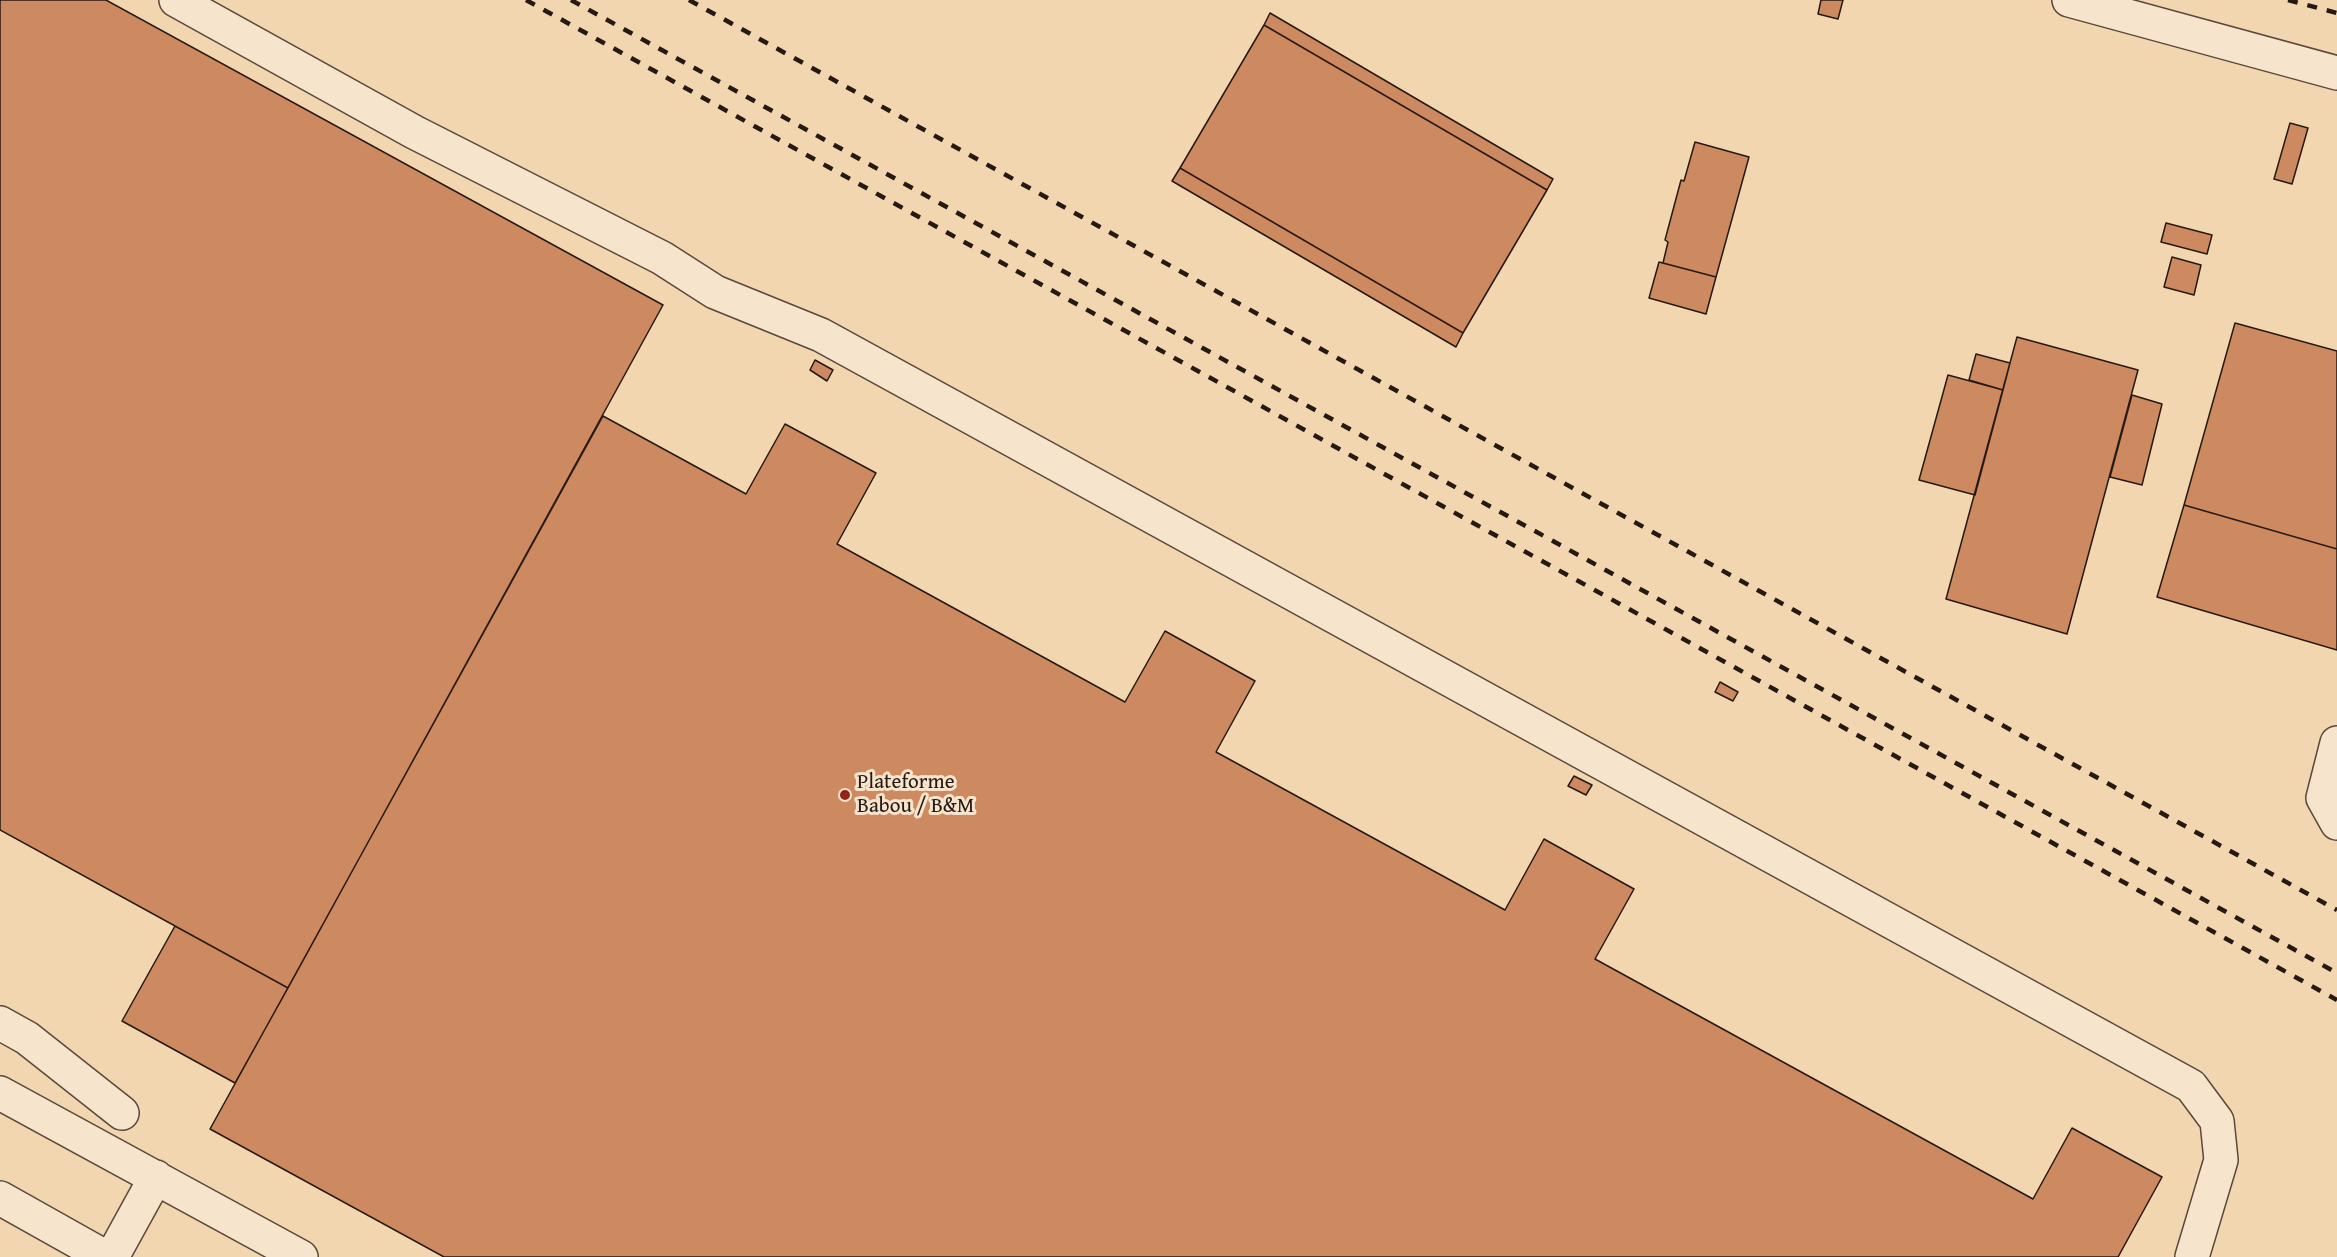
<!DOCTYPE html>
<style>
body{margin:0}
canvas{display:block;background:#f2d6b0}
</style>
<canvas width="2337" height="1257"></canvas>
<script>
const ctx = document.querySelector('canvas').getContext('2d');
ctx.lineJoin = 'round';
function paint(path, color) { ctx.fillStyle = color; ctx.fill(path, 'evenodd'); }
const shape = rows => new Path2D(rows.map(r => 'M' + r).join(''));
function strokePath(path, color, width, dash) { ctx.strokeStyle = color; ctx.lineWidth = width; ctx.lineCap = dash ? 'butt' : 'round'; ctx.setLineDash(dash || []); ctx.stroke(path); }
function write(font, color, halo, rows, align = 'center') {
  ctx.font = font + ' "Gentium Book Plus",serif'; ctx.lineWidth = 6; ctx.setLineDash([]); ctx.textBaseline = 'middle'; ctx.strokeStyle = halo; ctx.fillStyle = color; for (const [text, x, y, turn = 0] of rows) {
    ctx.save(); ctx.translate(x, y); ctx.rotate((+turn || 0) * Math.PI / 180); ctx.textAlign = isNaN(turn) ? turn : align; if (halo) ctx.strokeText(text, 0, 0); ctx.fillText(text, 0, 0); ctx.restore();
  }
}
const building = shape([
 [0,0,106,0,663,305,288,988,0,830,0,0],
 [1821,0,1843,0,1838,19,1818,14,1821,0],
 [1270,13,1553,179,1547,190,1264,25,1270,13],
 [1264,25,1547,190,1463,333,1180,168,1264,25],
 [2290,123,2308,128,2292,184,2274,179,2290,123],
 [1695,142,1749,157,1716,277,1663,263,1668,242,1665,240,1681,180,1684,181,1695,142],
 [1180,168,1463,333,1456,347,1172,181,1180,168],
 [2166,223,2212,235,2207,254,2161,242,2166,223],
 [2172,257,2201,265,2194,295,2164,287,2172,257],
 [1659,262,1716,277,1706,314,1649,298,1659,262],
 [2235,323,2337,351,2337,549,2184,505,2235,323],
 [2017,337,2138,370,2067,634,1946,599,2017,337],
 [1976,354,2010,363,2003,390,1969,380,1976,354],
 [815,360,833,370,827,381,810,370,815,360],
 [1948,375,2003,390,1975,495,1919,480,1948,375],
 [2132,395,2162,404,2142,485,2110,477,2132,395],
 [603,416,746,494,785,424,876,473,837,544,1125,702,1165,631,1255,681,1216,752,1505,910,1544,839,1634,889,1595,959,2033,1199,2072,1128,2162,1177,2118,1257,444,1257,210,1129,603,416],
 [2184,505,2337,549,2337,650,2157,597,2184,505],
 [1720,682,1738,692,1733,701,1715,692,1720,682],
 [1574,776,1592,785,1586,795,1568,786,1574,776],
 [175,926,288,988,235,1083,122,1021,175,926]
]);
paint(building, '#cd895f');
strokePath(building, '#261914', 1.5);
const minor = shape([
 [176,0,414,132,662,258,715,292,821,335,2191,1086,2217,1121,2221,1160,2192,1257],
 [2069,0,2337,73],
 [2337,743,2323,798,2337,823],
 [0,1023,27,1038,122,1113],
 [0,1093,301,1257],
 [0,1198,105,1257],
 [112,1257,156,1177]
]);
strokePath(minor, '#59483b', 36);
strokePath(minor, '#f7e4cc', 33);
strokePath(shape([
 [526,0,2337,1000],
 [571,0,2337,973],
 [689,0,2337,910],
 [2288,0,2337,13]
]), '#261914', 4.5, [10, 10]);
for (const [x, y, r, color] of [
 [845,795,6,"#8f2418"]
]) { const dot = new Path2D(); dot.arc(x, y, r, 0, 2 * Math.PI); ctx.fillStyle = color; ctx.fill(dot); strokePath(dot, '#f7e4cc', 2); }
write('21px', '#261914', '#f7e4cc', [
 ["Plateforme",857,783],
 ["Babou / B&M",857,807]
], 'left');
</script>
